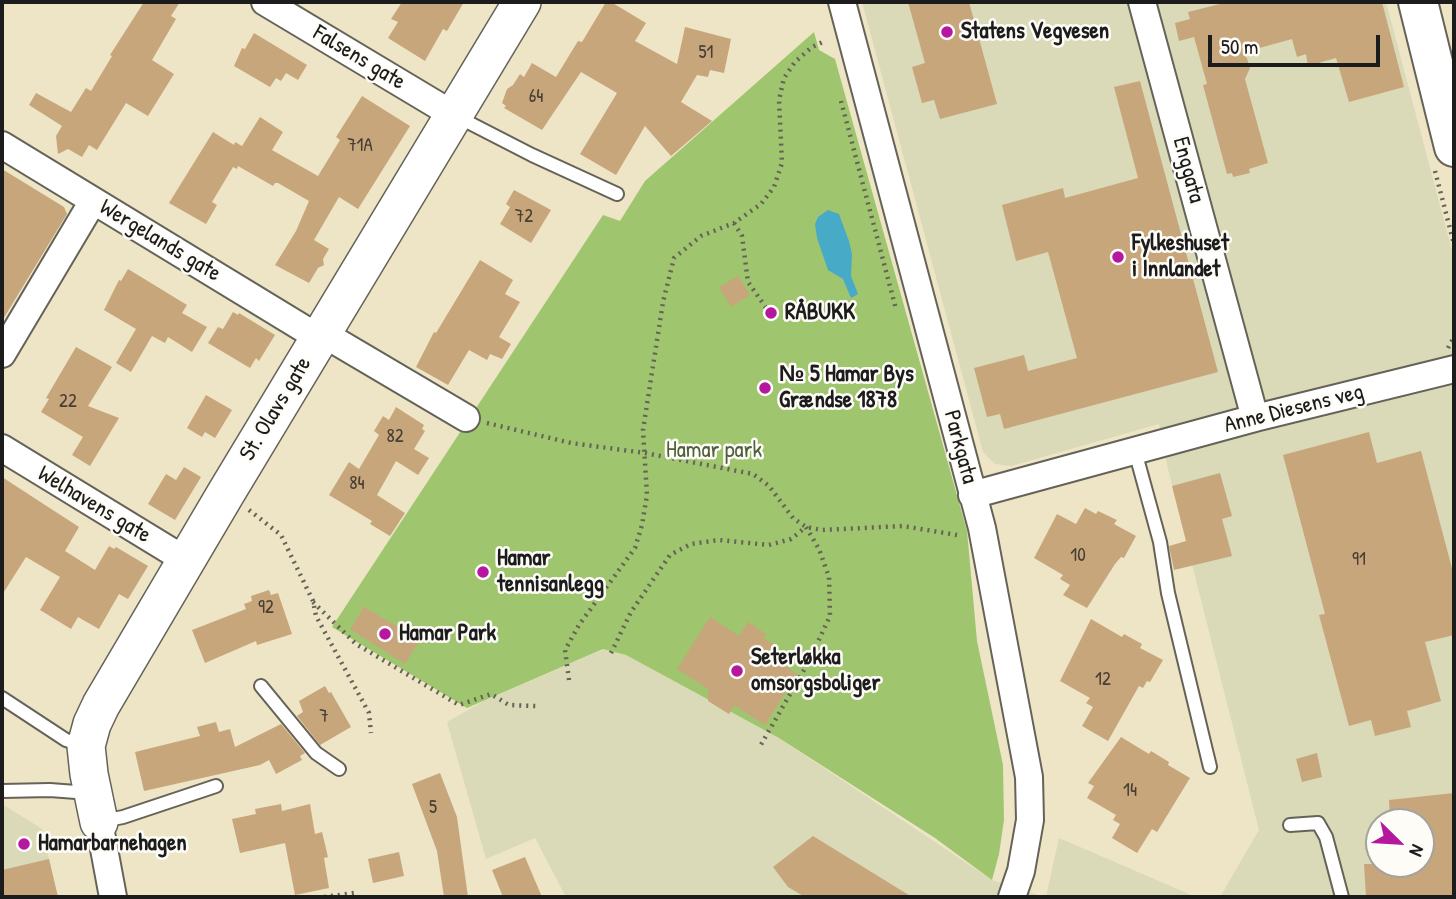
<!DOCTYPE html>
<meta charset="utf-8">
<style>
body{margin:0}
#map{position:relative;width:1456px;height:899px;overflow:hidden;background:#ede5c6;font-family:"Patrick Hand",sans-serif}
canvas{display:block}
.frame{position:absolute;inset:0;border:4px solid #1c1c1c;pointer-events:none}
.north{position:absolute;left:1365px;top:808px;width:70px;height:70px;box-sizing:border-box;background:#fdfcf7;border:2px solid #a3a29f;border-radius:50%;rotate:114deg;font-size:19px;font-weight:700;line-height:28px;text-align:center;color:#1c1c1c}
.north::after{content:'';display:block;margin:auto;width:24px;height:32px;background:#b5179e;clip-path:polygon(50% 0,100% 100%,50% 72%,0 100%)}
.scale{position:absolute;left:1208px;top:35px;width:172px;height:32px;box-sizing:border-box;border:4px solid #1c1c1c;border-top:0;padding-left:9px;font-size:21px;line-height:24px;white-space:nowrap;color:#1c1c1c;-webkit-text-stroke:5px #fdfcf7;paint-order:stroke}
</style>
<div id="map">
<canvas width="1456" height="899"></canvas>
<div class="frame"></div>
<div class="north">N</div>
<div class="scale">50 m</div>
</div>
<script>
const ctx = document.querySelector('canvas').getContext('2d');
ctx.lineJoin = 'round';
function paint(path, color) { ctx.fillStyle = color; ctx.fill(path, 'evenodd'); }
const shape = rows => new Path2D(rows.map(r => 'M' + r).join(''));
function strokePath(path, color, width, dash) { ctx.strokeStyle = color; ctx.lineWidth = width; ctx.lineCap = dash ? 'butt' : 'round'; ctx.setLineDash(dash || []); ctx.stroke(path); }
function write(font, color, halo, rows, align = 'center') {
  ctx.font = font + ' "Patrick Hand",sans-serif'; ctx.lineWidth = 5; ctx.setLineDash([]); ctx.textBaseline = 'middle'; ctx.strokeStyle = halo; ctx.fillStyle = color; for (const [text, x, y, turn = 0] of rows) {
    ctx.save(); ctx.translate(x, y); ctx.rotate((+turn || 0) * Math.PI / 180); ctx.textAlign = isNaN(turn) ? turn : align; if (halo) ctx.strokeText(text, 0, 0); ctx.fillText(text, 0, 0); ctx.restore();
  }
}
paint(shape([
 [862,2,1386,2,1454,258,1454,897,1220,897,1259,830,1168,469,1159,424,1011,466,995,464,983,452],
 [1379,822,1421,822,1421,864,1379,864],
 [604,649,626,655,779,738,992,880,1044,897,566,897,535,838,486,859,447,722,484,701],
 [2,804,42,829,58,897,2,897],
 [1059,838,1196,897,1046,897]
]), '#dad9b8');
paint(shape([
 [814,32,819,50,835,59,967,531,977,641,1003,765,1004,820,999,854,992,880,935,838,779,738,626,655,603,649,467,708,332,627,603,215,620,221,645,181]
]), '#9fc56f');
paint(shape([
 [828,210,839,214,849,241,852,254,851,276,858,294,851,298,843,279,828,270,817,238,815,224,818,217]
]), '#47aac7');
paint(shape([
 [144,2,180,2,171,16,176,19,152,60,174,74,148,116,126,103,97,150,89,145,82,157,68,149,58,154,56,136,62,126,29,105,36,93,71,112,86,88,91,91,112,56,110,55],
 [402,2,464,2,447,31,443,29,425,61,388,38,398,22,391,19],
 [606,2,611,2,646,23,635,41,677,64,685,27,731,39,724,73,710,70,708,77,697,75,681,102,712,121,671,156,645,126,616,175,580,154,617,93,581,72,542,130,504,108,506,106,502,103,507,89,513,85,520,74,524,77,532,63,556,77,578,41,582,42],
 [908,2,969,2,997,104,940,119,934,100,922,103,912,67,925,63],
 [1228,2,1382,2,1404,87,1349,102,1336,58,1308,66,1306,54,1297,57,1292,39,1245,52,1250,68,1245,79,1268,163,1249,169,1250,173,1233,177,1232,173,1227,174,1203,85,1207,84,1194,37,1179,41,1175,23,1190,19,1188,12],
 [254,33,307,65,298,80,286,73,281,81,276,78,270,87,234,66,242,48,245,49],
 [1140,81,1218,372,1004,429,1000,414,987,417,974,368,1024,355,1028,371,1077,358,1048,252,1016,261,1002,205,1063,188,1065,198,1138,178,1114,87],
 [362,96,410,126,358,209,339,197,314,240,329,249,323,259,324,265,318,268,309,283,275,265,296,231,309,201,278,183,275,183,273,186,238,166,237,169,233,167,212,202,217,205,206,224,169,203,213,132,234,145,235,142,242,146,260,117,283,132,272,150,318,176,340,140,336,137],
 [2,169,64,207,67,214,2,321],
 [514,190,551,210,531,243,500,224,510,207,506,204],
 [480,260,513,280,505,294,520,302,499,337,511,344,502,359,490,354,487,360,469,350,448,385,416,367,434,332,436,333],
 [128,269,187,305,182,313,207,327,192,352,168,337,165,343,152,336,131,372,116,363,136,329,104,310,119,280,121,281],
 [738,276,750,295,731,307,719,287],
 [233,312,238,315,239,313,275,335,259,361,256,358,250,368,208,343,218,327,223,329],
 [76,347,112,367,88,406,119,418,90,466,72,455,83,437,41,412,49,399,46,398],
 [206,395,232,410,215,438,205,432,202,437,187,428],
 [396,407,424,425,422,429,425,431,414,449,429,458,418,475,396,461,377,495,405,513,390,536,370,524,372,521,329,495,349,462,359,469,379,435,374,431,383,416,389,420],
 [1369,432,1377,463,1421,451,1454,576,1454,635,1425,642,1441,701,1407,711,1411,727,1375,736,1371,720,1349,726,1319,615,1325,614,1283,455],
 [184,467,201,477,175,520,148,504,166,474,176,480],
 [1220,473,1232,516,1222,519,1232,556,1174,570,1169,546,1186,541,1172,486],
 [2,477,79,527,65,551,95,570,109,546,114,549,116,547,148,566,128,599,119,594,99,629,78,617,71,629,40,610,60,577,26,557,2,595],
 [1085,508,1096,514,1098,511,1117,520,1114,524,1136,536,1124,558,1121,557,1115,564,1087,608,1063,595,1070,585,1060,579,1063,575,1034,558,1057,514,1076,524],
 [269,590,271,595,278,593,292,634,257,645,256,641,205,663,192,630,246,609,244,604,252,601,251,596],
 [364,607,420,640,405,664,350,629],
 [710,617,739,636,748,622,766,634,763,638,774,644,767,654,797,674,765,725,734,705,729,714,708,701,708,689,677,669],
 [1091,619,1122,637,1124,634,1142,644,1140,648,1163,660,1150,682,1147,681,1143,688,1139,686,1108,741,1082,726,1093,707,1086,703,1090,698,1060,681],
 [325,686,329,693,331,692,351,727,320,745,297,716,303,712,299,701],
 [216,722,219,732,230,729,235,747,281,724,305,753,300,756,302,760,276,774,269,760,260,765,144,791,135,752,200,736,197,727],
 [1121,737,1149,754,1151,751,1169,762,1168,765,1190,778,1157,832,1152,829,1137,853,1112,838,1120,824,1113,820,1116,815,1087,798,1094,786,1088,783],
 [1317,753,1322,777,1302,782,1296,759],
 [440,773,457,817,468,897,444,897,437,851,412,784],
 [1454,793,1454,897,1366,897,1364,864,1421,864,1421,822,1390,822,1389,800],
 [281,804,282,811,310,804,315,834,322,832,328,857,324,858,329,888,295,895,285,843,240,853,232,819,256,814,255,809],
 [813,836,912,897,805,897,788,887,773,867],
 [399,852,404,876,373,883,368,859],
 [525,857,542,897,503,897,492,870],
 [49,859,58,897,2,897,2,870]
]), '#c8a67b');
const lane = shape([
 [456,116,532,155,617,194],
 [1135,451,1160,542,1168,593,1210,767],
 [261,686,316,753,339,769],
 [2,698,66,740,83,745],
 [2,791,50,790,89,793],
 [102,821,123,817,216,786],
 [1290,825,1318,823,1326,837,1342,897]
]);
const street = shape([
 [265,2,452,114],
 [842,2,982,528,1029,777,1030,820,1021,871,1012,897],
 [1142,2,1255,418],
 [2,145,319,338],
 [322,333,466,418],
 [2,354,93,201],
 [2,448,187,561],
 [972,495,1255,418,1454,369],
 [99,822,113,897]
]);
const secondary = shape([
 [99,822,89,774,86,746,92,724,101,705,226,493,522,2]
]);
const highway = shape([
 [1418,2,1454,147]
]);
strokePath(lane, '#656258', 16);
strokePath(street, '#656258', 30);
strokePath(secondary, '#656258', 40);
strokePath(highway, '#656258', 42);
strokePath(shape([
 [841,101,896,309],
 [1435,171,1454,244],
 [734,223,742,236,748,282,767,309],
 [1448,348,1454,337],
 [487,423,571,443,645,453,753,474,769,486,793,518,806,527,822,530,903,526,957,535],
 [249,510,281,535,313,601,316,616,369,713,371,733],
 [313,602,356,644,459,705,491,694,509,705,536,706],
 [611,653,631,612,670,555,691,544,719,540,769,545,791,539,806,527,819,549,829,577,830,616,808,663,759,748],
 [569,680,565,650,579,625,635,548,642,525,647,495,643,430,663,302,674,258,701,236,734,223,761,204,774,187,782,163,779,100,784,78,795,62,812,47,825,41],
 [324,897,354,893]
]), '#656258', 4.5, [2, 5]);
strokePath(lane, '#fff', 12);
strokePath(street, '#fff', 26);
strokePath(secondary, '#fff', 37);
strokePath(highway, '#fff', 38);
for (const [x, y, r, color] of [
 [947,32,7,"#b5179e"],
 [1118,257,7,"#b5179e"],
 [771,313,7,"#b5179e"],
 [765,388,7,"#b5179e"],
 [483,572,7,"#b5179e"],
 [385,634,7,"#b5179e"],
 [737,671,7,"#b5179e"],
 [24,844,7,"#b5179e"]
]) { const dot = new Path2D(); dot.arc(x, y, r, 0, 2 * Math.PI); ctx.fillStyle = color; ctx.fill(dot); strokePath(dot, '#fdfcf7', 2.5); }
write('19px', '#473e34', null, [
 ["51",706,53],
 ["64",536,97],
 ["71A",360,146],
 ["72",524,217],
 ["22",68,402],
 ["82",395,437],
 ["84",357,484],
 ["10",1078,556],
 ["91",1359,560],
 ["92",266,608],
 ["12",1103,680],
 ["7",324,717],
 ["14",1130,791],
 ["5",433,808]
]);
write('bold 23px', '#1c1c1c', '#fdfcf7', [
 ["Statens Vegvesen",961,32],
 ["Fylkeshuset",1132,244],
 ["i Innlandet",1132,270],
 ["RÅBUKK",785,313],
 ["№ 5 Hamar Bys",779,375],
 ["Grændse 1878",779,401],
 ["Hamar",497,559],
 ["tennisanlegg",497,585],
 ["Hamar Park",399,634],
 ["Seterløkka",751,658],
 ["omsorgsboliger",751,684],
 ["Hamarbarnehagen",38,844]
], 'left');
write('23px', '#1c1c1c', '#fdfcf7', [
 ["Falsens gate",359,58,31],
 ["Enggata",1188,170,75],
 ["Wergelands gate",160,241,31],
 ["St. Olavs gate",276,409,-59],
 ["Anne Diesens veg",1294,409,-14],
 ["Parkgata",960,447,75],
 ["Welhavens gate",94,505,31]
]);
write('23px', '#50603d', '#fdfcf7', [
 ["Hamar park",714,451]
]);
</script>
